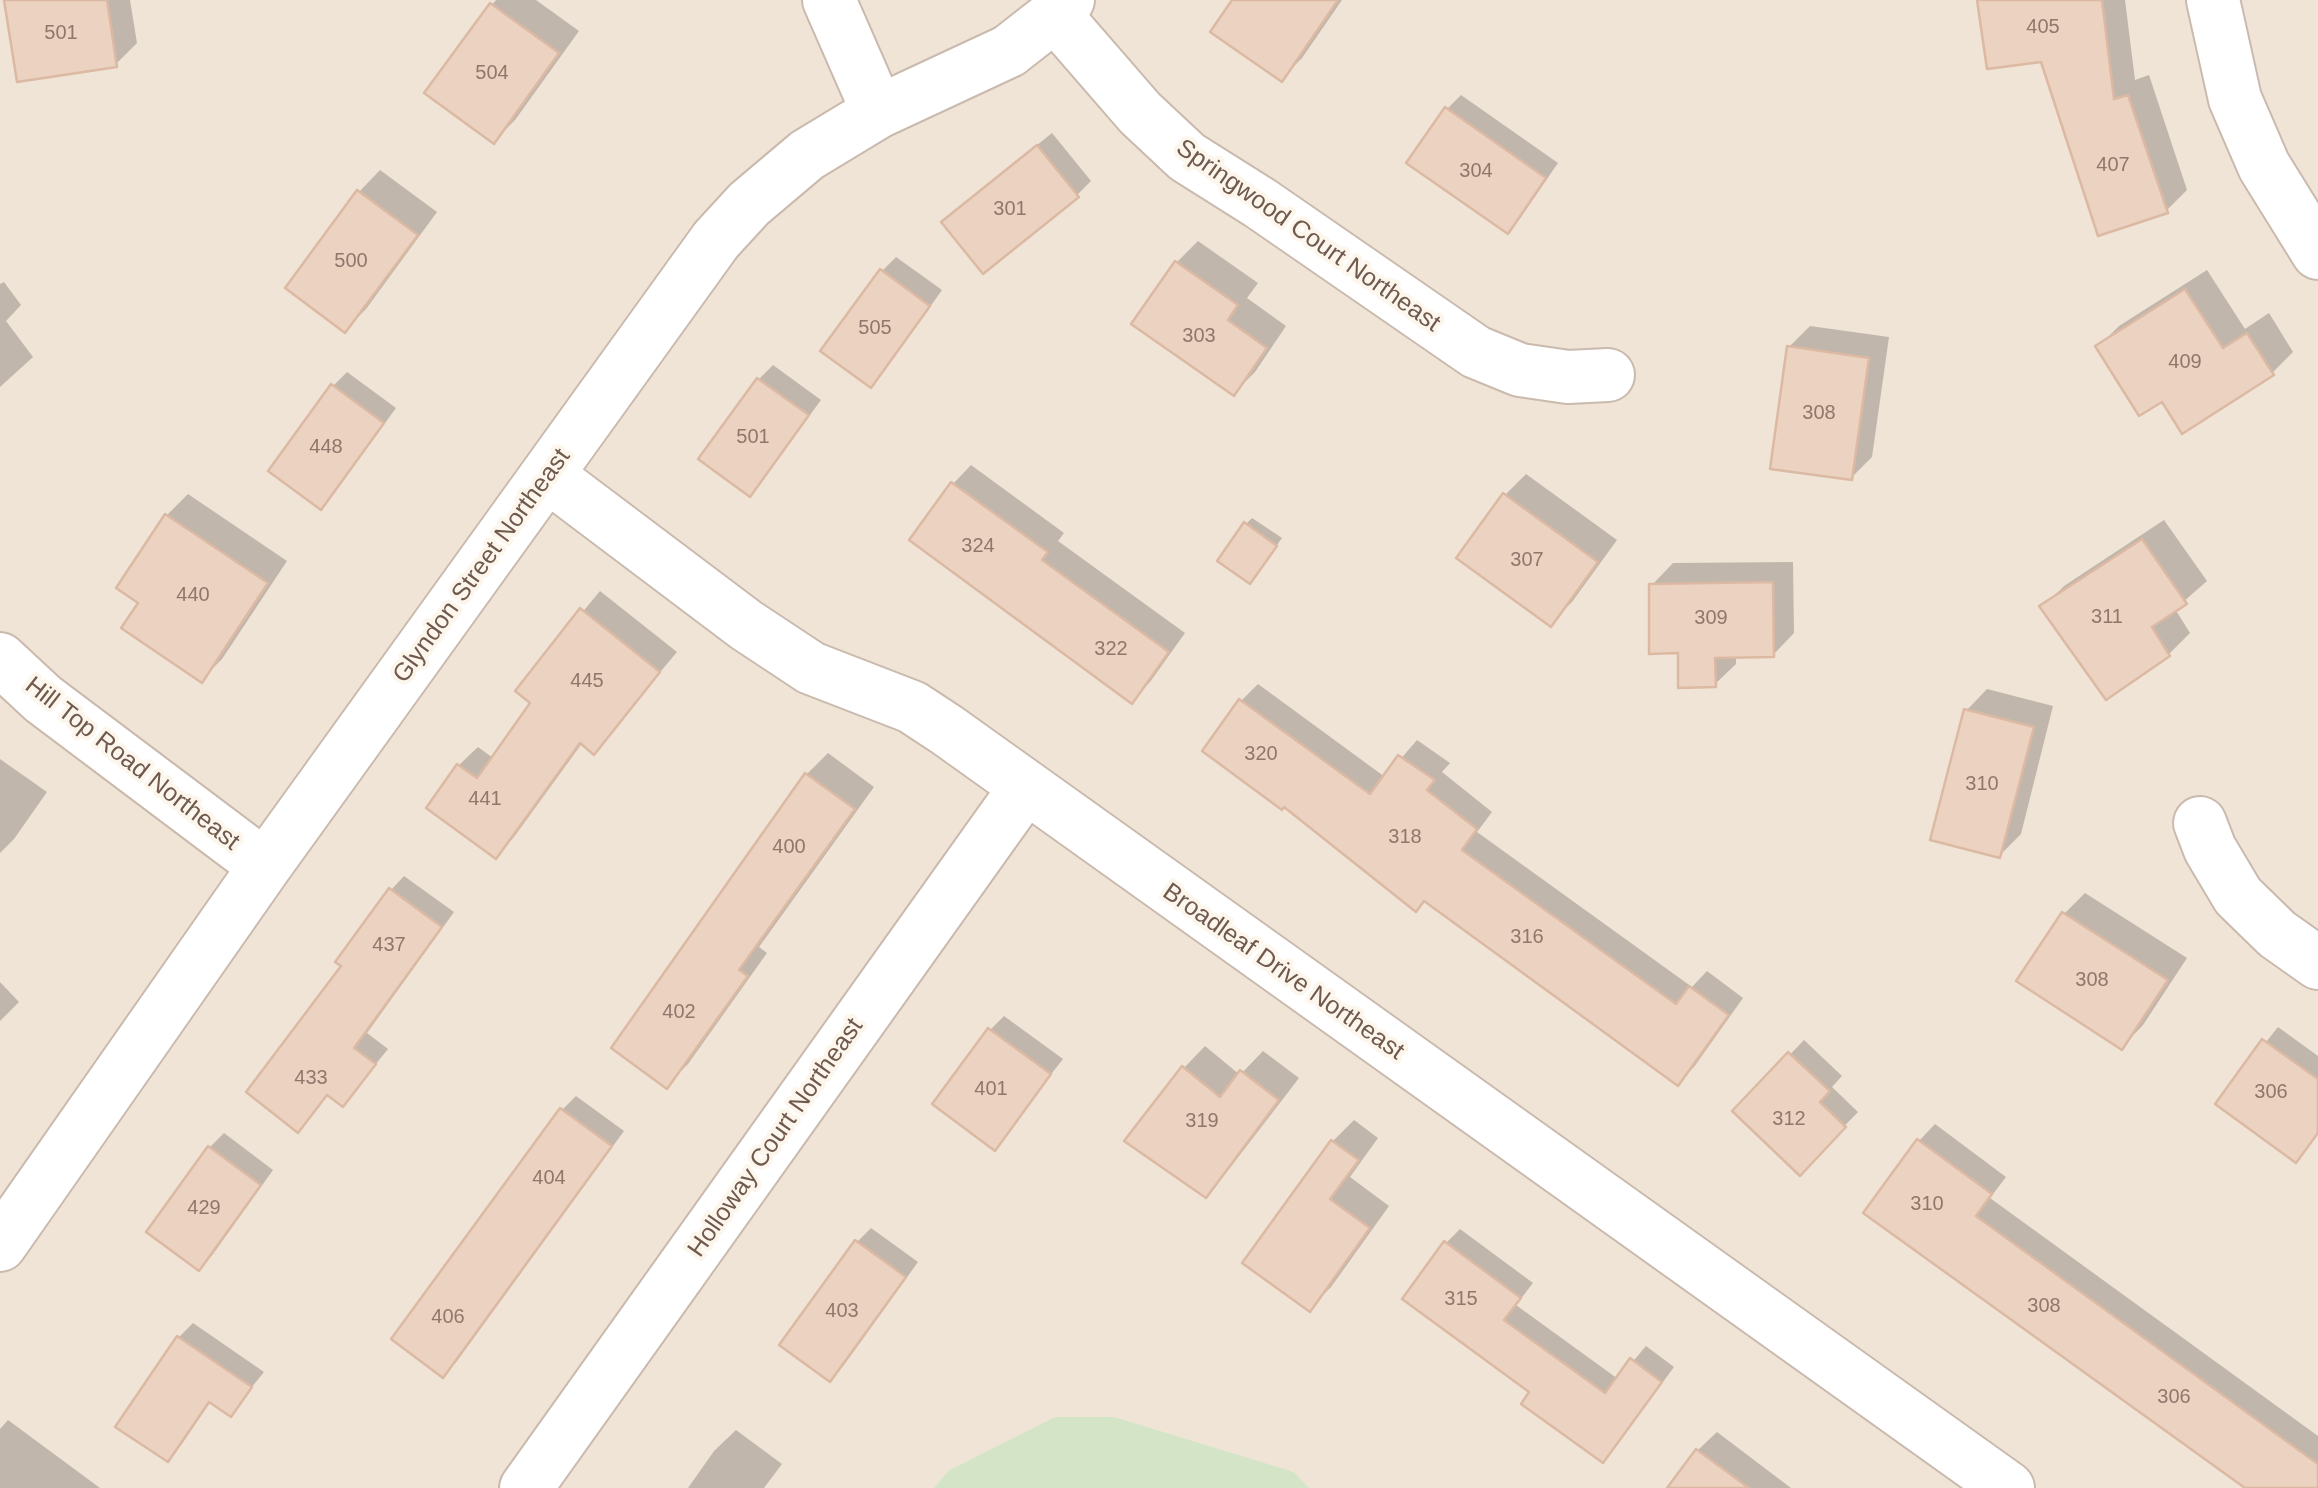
<!DOCTYPE html>
<style>
body{margin:0}
canvas{display:block;background:#f9f2e6}
</style>
<canvas width="2318" height="1488"></canvas>
<script>
const ctx = document.querySelector('canvas').getContext('2d');
ctx.lineJoin = 'round';
function paint(path, color) { ctx.fillStyle = color; ctx.fill(path, 'evenodd'); }
const shape = rows => new Path2D(rows.map(r => 'M' + r).join(''));
function strokePath(path, color, width, dash) { ctx.strokeStyle = color; ctx.lineWidth = width; ctx.lineCap = dash ? 'butt' : 'round'; ctx.setLineDash(dash || []); ctx.stroke(path); }
function write(font, color, halo, rows, align = 'center') {
  ctx.font = font + ' Helvetica,sans-serif'; ctx.lineWidth = 8; ctx.setLineDash([]); ctx.textBaseline = 'middle'; ctx.strokeStyle = halo; ctx.fillStyle = color; for (const [text, x, y, turn = 0] of rows) {
    ctx.save(); ctx.translate(x, y); ctx.rotate((+turn || 0) * Math.PI / 180); ctx.textAlign = isNaN(turn) ? turn : align; if (halo) ctx.strokeText(text, 0, 0); ctx.fillText(text, 0, 0); ctx.restore();
  }
}
paint(shape([
 [0,0,2318,0,2318,1488,1309,1488,1293,1471,948,1471,934,1488,0,1488]
]), '#f0e4d6');
paint(shape([
 [1055,1417,1114,1417,1294,1472,1309,1488,934,1488,948,1471]
]), '#d3e5c6');
paint(shape([
 [7,0,130,0,137,43,116,64],
 [496,0,536,0,579,31,515,120,494,141,492,5],
 [1235,0,1342,0,1302,58,1281,79],
 [1979,0,2125,0,2135,80,2149,75,2187,190,2166,211,2043,59],
 [1461,95,1558,163,1521,217,1507,231,1447,109],
 [1052,133,1091,181,1077,195,959,208],
 [380,170,437,212,366,309,345,330,359,192],
 [1198,241,1258,283,1247,298,1286,326,1255,372,1234,393,1134,324,1177,262],
 [896,257,942,290,885,370,871,384,882,271],
 [2207,270,2245,329,2269,313,2293,352,2272,373,2163,398,2098,347,2119,326],
 [4,282,21,305,6,321,33,357,0,387,0,284],
 [1810,326,1889,337,1872,457,1851,478,1789,347],
 [773,365,821,400,763,479,749,493,702,458,759,379],
 [347,372,396,408,335,492,321,506,333,386],
 [971,465,1064,533,1058,541,1185,633,1150,682,1132,700,953,484],
 [1526,474,1617,540,1572,602,1550,623,1505,495],
 [188,494,287,561,222,659,201,680,141,602,119,587,167,515],
 [1252,518,1282,538,1256,575,1246,524],
 [2164,520,2207,581,2175,609,2190,633,2169,654,2043,607,2064,586],
 [1793,562,1794,633,1773,655,1736,655,1736,664,1714,685,1680,651,1652,585,1673,563],
 [600,591,677,652,594,751,583,742,514,837,496,856,429,808,459,765,478,747,493,758,533,702,518,690],
 [1258,684,1385,777,1417,740,1450,763,1442,772,1492,812,1477,832,1692,987,1707,971,1743,998,1694,1067,1677,1083,1241,701],
 [1987,689,2053,706,2021,834,2000,855,1966,711],
 [828,753,874,787,759,947,767,953,688,1064,667,1085,727,885,807,774],
 [0,759,47,792,14,839,0,853],
 [404,876,454,912,367,1033,388,1049,343,1104,329,1093,298,1129,344,966,391,890],
 [2085,893,2187,958,2143,1025,2122,1047,2064,914],
 [0,982,19,1002,0,1021],
 [1004,1016,1063,1059,994,1147,990,1030],
 [2278,1027,2318,1056,2318,1134,2296,1160,2218,1103],
 [1804,1040,1842,1076,1832,1087,1858,1112,1800,1172,1736,1111],
 [1205,1046,1240,1075,1263,1051,1299,1078,1226,1173,1205,1194,1128,1140,1184,1068],
 [576,1096,624,1131,457,1361,443,1375,562,1110],
 [1354,1120,1378,1138,1350,1177,1389,1206,1331,1287,1310,1308,1246,1262,1333,1141],
 [1935,1124,2006,1177,1990,1198,2318,1436,2318,1488,2252,1488,1866,1213,1919,1141],
 [224,1133,273,1170,213,1254,199,1268,149,1231,210,1147],
 [871,1228,918,1262,844,1365,830,1379,857,1242],
 [1460,1229,1533,1283,1516,1305,1618,1379,1646,1346,1674,1367,1616,1446,1602,1460,1533,1391,1446,1243],
 [193,1323,264,1372,230,1414,211,1401,181,1445,167,1459,119,1426,179,1337],
 [8,1420,100,1488,0,1488,0,1429],
 [736,1430,782,1464,764,1488,688,1488,714,1451],
 [1717,1432,1791,1488,1670,1488,1698,1450]
]), '#0003');
const building = shape([
 [4,0,107,0,117,67,17,82,4,0],
 [1232,0,1338,0,1282,82,1210,32,1232,0],
 [1977,0,2102,0,2114,99,2128,95,2168,213,2098,236,2041,62,1987,69,1977,0],
 [490,3,559,53,494,144,424,93,490,3],
 [1445,107,1546,178,1508,234,1406,163,1445,107],
 [1037,145,1079,197,983,274,941,222,1037,145],
 [357,190,418,235,345,333,285,288,357,190],
 [1175,261,1238,305,1228,320,1267,348,1234,396,1131,324,1175,261],
 [880,269,930,306,871,388,820,351,880,269],
 [2185,289,2223,348,2247,333,2274,375,2182,434,2162,402,2139,416,2095,346,2185,289],
 [1787,346,1869,358,1852,480,1770,469,1787,346],
 [757,378,809,415,750,497,698,459,757,378],
 [331,384,384,423,321,510,268,471,331,384],
 [951,482,1048,552,1042,560,1169,652,1132,704,909,540,951,482],
 [1503,493,1598,562,1551,627,1456,558,1503,493],
 [165,514,268,583,202,683,121,628,138,603,116,588,165,514],
 [1244,522,1277,546,1250,584,1217,561,1244,522],
 [2142,539,2187,604,2152,627,2170,656,2106,700,2039,606,2142,539],
 [1773,582,1774,657,1715,658,1716,687,1678,688,1678,653,1649,654,1649,584,1773,582],
 [580,608,660,672,594,755,580,743,496,859,426,808,457,764,477,778,530,703,515,691,580,608],
 [1239,699,1370,794,1398,755,1435,780,1427,790,1477,829,1462,850,1676,1004,1689,986,1729,1015,1678,1086,1424,901,1416,912,1284,807,1282,810,1202,751,1239,699],
 [1964,709,2034,727,2000,858,1930,840,1964,709],
 [805,773,855,809,739,970,748,976,667,1089,611,1048,805,773],
 [389,888,442,927,354,1048,376,1064,343,1107,327,1095,298,1133,246,1092,341,966,335,962,389,888],
 [2062,912,2168,980,2122,1050,2016,981,2062,912],
 [988,1028,1051,1074,995,1151,932,1104,988,1028],
 [2262,1039,2318,1079,2318,1133,2296,1163,2215,1104,2262,1039],
 [1788,1052,1830,1091,1820,1102,1846,1127,1800,1176,1732,1111,1788,1052],
 [1182,1066,1220,1097,1240,1070,1279,1100,1206,1198,1124,1141,1182,1066],
 [560,1108,612,1146,443,1378,391,1339,560,1108],
 [1917,1139,1992,1194,1976,1216,2318,1464,2318,1488,2245,1488,1863,1213,1917,1139],
 [1331,1140,1359,1160,1330,1199,1370,1228,1310,1312,1242,1263,1331,1140],
 [208,1146,261,1185,199,1271,146,1232,208,1146],
 [855,1240,906,1277,830,1382,779,1345,855,1240],
 [1444,1241,1521,1298,1504,1320,1605,1393,1630,1358,1662,1382,1603,1463,1521,1404,1529,1392,1402,1299,1444,1241],
 [177,1336,252,1387,231,1417,209,1402,168,1462,115,1427,177,1336],
 [1696,1449,1749,1488,1667,1488,1696,1449]
]);
paint(building, '#ecd2c1');
strokePath(building, '#dcb9a3', 2.5);
const minor = shape([
 [829,0,878,112],
 [2213,0,2235,99,2264,166,2318,253],
 [1055,15,1140,113,1187,157,1260,203,1476,352,1520,370,1568,377,1608,375],
 [547,475,746,625,811,668,912,707,947,730,2008,1488],
 [0,659,43,699,265,866],
 [2200,823,2210,849,2238,896,2277,934,2318,963],
 [0,1245,265,866,716,240,749,204,807,155,878,112,1009,51,1055,15,1068,0],
 [526,1488,1025,788]
]);
strokePath(minor, '#cabaae', 56);
strokePath(minor, '#fff', 52);
write('20px', '#8f786b', null, [
 ["405",2043,27],
 ["501",61,33],
 ["504",492,73],
 ["407",2113,165],
 ["304",1476,171],
 ["301",1010,209],
 ["500",351,261],
 ["505",875,328],
 ["303",1199,336],
 ["409",2185,362],
 ["308",1819,413],
 ["501",753,437],
 ["448",326,447],
 ["324",978,546],
 ["307",1527,560],
 ["440",193,595],
 ["311",2107,617],
 ["309",1711,618],
 ["322",1111,649],
 ["445",587,681],
 ["320",1261,754],
 ["310",1982,784],
 ["441",485,799],
 ["318",1405,837],
 ["400",789,847],
 ["316",1527,937],
 ["437",389,945],
 ["308",2092,980],
 ["402",679,1012],
 ["433",311,1078],
 ["401",991,1089],
 ["306",2271,1092],
 ["312",1789,1119],
 ["319",1202,1121],
 ["404",549,1178],
 ["310",1927,1204],
 ["429",204,1208],
 ["315",1461,1299],
 ["308",2044,1306],
 ["403",842,1311],
 ["406",448,1317],
 ["306",2174,1397]
]);
write('25px', '#705a4e', '#fdf6ec', [
 ["Springwood Court Northeast",1308,236,35],
 ["Glyndon Street Northeast",482,566,-54],
 ["Hill Top Road Northeast",132,764,38],
 ["Broadleaf Drive Northeast",1283,972,35],
 ["Holloway Court Northeast",776,1138,-55]
]);
</script>
